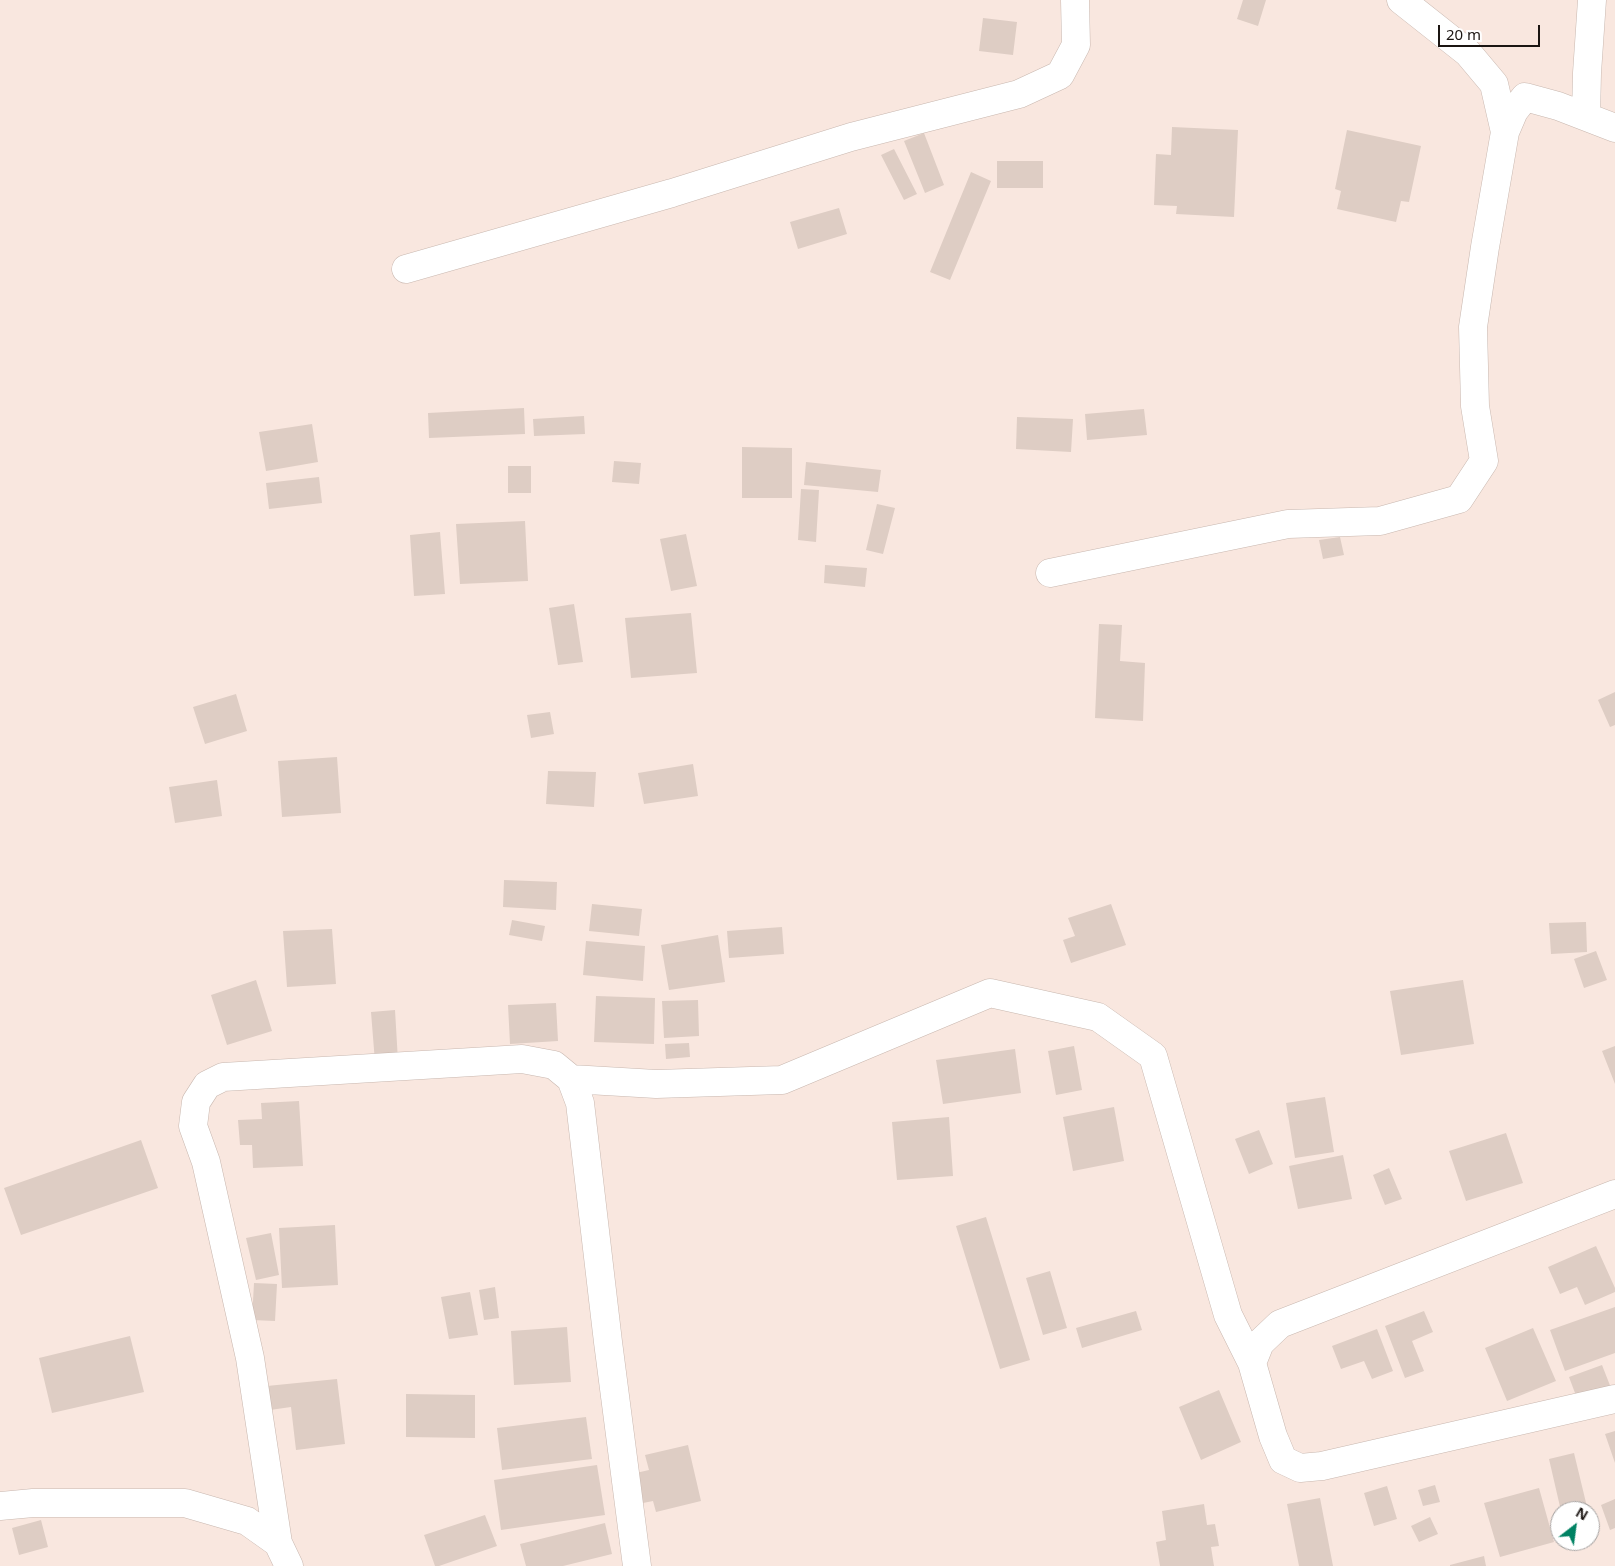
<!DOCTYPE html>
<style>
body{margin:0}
#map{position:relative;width:1615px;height:1566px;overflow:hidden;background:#f9e7df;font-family:"Noto Sans",sans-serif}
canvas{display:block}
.north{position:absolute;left:1550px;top:1501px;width:50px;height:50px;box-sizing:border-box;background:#fff;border:1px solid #a4a1a0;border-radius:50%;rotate:30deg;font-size:14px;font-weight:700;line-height:20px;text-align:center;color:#1b1512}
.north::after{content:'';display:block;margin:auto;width:18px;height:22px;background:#008263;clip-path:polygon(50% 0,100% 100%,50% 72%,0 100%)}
.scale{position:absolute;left:1438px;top:25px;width:102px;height:22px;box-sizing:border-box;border:2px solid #1b1512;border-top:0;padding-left:6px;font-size:15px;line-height:18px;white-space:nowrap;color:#1b1512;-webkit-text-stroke:4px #fff;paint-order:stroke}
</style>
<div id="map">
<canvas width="1615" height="1566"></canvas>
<div class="north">N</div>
<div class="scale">20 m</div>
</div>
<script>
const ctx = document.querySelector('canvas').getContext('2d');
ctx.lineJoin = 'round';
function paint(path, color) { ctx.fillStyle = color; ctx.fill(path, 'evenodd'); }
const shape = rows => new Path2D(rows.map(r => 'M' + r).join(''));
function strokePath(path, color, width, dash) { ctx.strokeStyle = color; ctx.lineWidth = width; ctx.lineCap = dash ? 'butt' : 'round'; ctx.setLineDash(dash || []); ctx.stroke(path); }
paint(shape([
 [1243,0,1266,0,1258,26,1237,19],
 [983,18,1017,22,1013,55,979,51],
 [1172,127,1238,130,1234,217,1176,214,1177,206,1154,205,1156,154,1171,155],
 [1347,130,1421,146,1409,202,1401,201,1396,222,1337,209,1341,191,1335,189],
 [924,133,944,185,925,193,904,141],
 [894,149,917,194,904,200,881,155],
 [997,161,1043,161,1043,188,997,188],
 [971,172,991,181,950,280,930,272],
 [839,208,847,234,798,249,790,222],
 [524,408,525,434,429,438,428,413],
 [1144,409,1147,435,1087,440,1085,414],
 [584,416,585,434,534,436,533,419],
 [1017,417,1073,419,1071,452,1016,449],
 [312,424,318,462,266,471,259,432],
 [742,447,792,448,792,498,742,498],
 [614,461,641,463,639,484,612,482],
 [806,462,881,470,878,492,804,485],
 [508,466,531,466,531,493,508,493],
 [319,477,322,503,269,509,266,483],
 [801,489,819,490,816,542,798,540],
 [877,504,895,508,883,554,866,550],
 [525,521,528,581,460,584,456,524],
 [440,532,445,594,414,596,410,535],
 [686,534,697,586,671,591,660,539],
 [1340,537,1344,555,1323,559,1319,540],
 [825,565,867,568,865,587,824,583],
 [574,604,583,662,558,665,549,608],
 [691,613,697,673,631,678,625,618],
 [1099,624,1122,625,1120,661,1145,663,1143,721,1095,718],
 [1615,692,1615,725,1610,727,1598,700],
 [236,694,247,731,205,744,193,707],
 [550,712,554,734,531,738,527,715],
 [337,757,341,813,282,817,278,761],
 [693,764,698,796,644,804,638,773],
 [548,771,596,772,594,807,546,804],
 [217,780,222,816,175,823,169,787],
 [504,880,557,882,556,910,503,907],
 [592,904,642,909,639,936,589,931],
 [1111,904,1126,945,1071,963,1063,940,1075,936,1068,918],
 [512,920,545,926,542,941,509,935],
 [1586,922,1587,952,1551,954,1549,923],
 [782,927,784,954,729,958,727,931],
 [332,929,336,984,287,987,283,931],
 [718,935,725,982,669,990,661,945],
 [586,941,645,946,643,981,583,975],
 [1596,951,1607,980,1584,988,1574,959],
 [256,980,272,1031,227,1045,211,995],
 [1463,980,1474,1044,1401,1055,1390,991],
 [596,996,655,998,654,1044,594,1042],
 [698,1000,699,1036,664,1038,662,1001],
 [556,1003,558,1041,510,1044,508,1005],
 [395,1010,398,1061,375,1062,371,1012],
 [689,1043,690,1057,666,1059,665,1044],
 [1074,1046,1082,1090,1056,1095,1048,1051],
 [1615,1046,1615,1084,1602,1051],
 [1015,1049,1021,1093,943,1104,936,1060],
 [1325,1097,1334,1152,1295,1158,1286,1103],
 [299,1101,303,1166,253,1168,252,1145,240,1145,238,1120,262,1119,261,1103],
 [1114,1107,1124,1161,1073,1171,1063,1117],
 [949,1117,953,1176,897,1180,892,1122],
 [1259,1130,1273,1164,1249,1174,1235,1139],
 [1506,1133,1523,1183,1466,1201,1449,1151],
 [141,1140,158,1188,21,1235,4,1188],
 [1343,1155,1352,1199,1298,1209,1289,1166],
 [1389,1168,1402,1199,1385,1205,1373,1175],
 [986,1217,1030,1360,1000,1369,956,1226],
 [335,1225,338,1285,282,1288,279,1228],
 [271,1233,279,1275,256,1280,246,1238],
 [1596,1246,1615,1288,1615,1292,1585,1305,1577,1287,1560,1294,1548,1267],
 [1050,1271,1067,1328,1043,1335,1026,1278],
 [254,1283,277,1284,275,1321,252,1320],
 [495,1287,499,1318,484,1320,479,1290],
 [470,1292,478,1335,449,1339,441,1297],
 [1615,1307,1615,1353,1565,1371,1550,1330],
 [1136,1311,1142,1330,1082,1348,1076,1328],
 [1424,1311,1433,1332,1412,1341,1424,1371,1405,1378,1385,1326],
 [567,1327,571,1382,514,1385,511,1331],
 [1533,1328,1556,1381,1507,1401,1485,1348],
 [1377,1329,1393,1371,1372,1379,1364,1361,1341,1369,1332,1346],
 [130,1336,144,1392,52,1413,39,1358],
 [1602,1365,1611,1388,1578,1401,1569,1377],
 [337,1379,345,1444,296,1450,291,1407,270,1410,267,1386],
 [1219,1390,1241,1442,1201,1460,1179,1407],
 [406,1394,475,1395,475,1438,406,1437],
 [586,1417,592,1459,502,1470,497,1428],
 [1615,1431,1615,1463,1605,1434],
 [688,1445,701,1501,656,1512,653,1501,643,1503,636,1473,649,1470,645,1455],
 [1574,1453,1588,1511,1561,1511,1549,1459],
 [597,1465,605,1515,501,1530,494,1480],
 [1435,1485,1440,1502,1423,1506,1418,1490],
 [1387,1486,1397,1519,1374,1526,1364,1493],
 [1539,1488,1554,1542,1500,1557,1484,1503],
 [1320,1498,1333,1566,1299,1566,1287,1504],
 [1615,1499,1615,1528,1610,1530,1601,1505],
 [1204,1504,1207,1525,1215,1524,1219,1546,1211,1547,1214,1566,1160,1566,1156,1542,1166,1540,1162,1511],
 [485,1515,497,1546,439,1566,435,1566,424,1535],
 [1430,1517,1438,1534,1419,1542,1411,1526],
 [41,1520,48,1547,19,1555,12,1528],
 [605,1523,612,1554,563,1566,526,1566,520,1544],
 [1484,1556,1486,1566,1450,1566,1450,1565]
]), '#decdc4');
const minor = shape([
 [1586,116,1587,73,1592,0],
 [1505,132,1514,111,1525,97,1558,106,1615,128],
 [406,269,672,193,851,137,1019,94,1060,75,1076,45,1075,0],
 [1050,573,1288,524,1380,521,1459,499,1484,461,1475,406,1473,327,1485,247,1505,132,1494,84,1468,53,1401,0],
 [571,1079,656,1084,782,1080,990,993,1098,1017,1153,1056,1228,1315,1252,1363],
 [1615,1194,1280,1324,1260,1343,1252,1363,1273,1436,1283,1460,1300,1468,1322,1466,1615,1399],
 [0,1506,33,1503,185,1503,247,1521,278,1543,289,1566],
 [278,1543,250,1358,206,1162,193,1126,196,1102,207,1085,223,1077,522,1059,554,1065,571,1079,580,1103,608,1342,637,1566]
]);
strokePath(minor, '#c8b7af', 29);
strokePath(minor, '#fff', 28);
</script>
